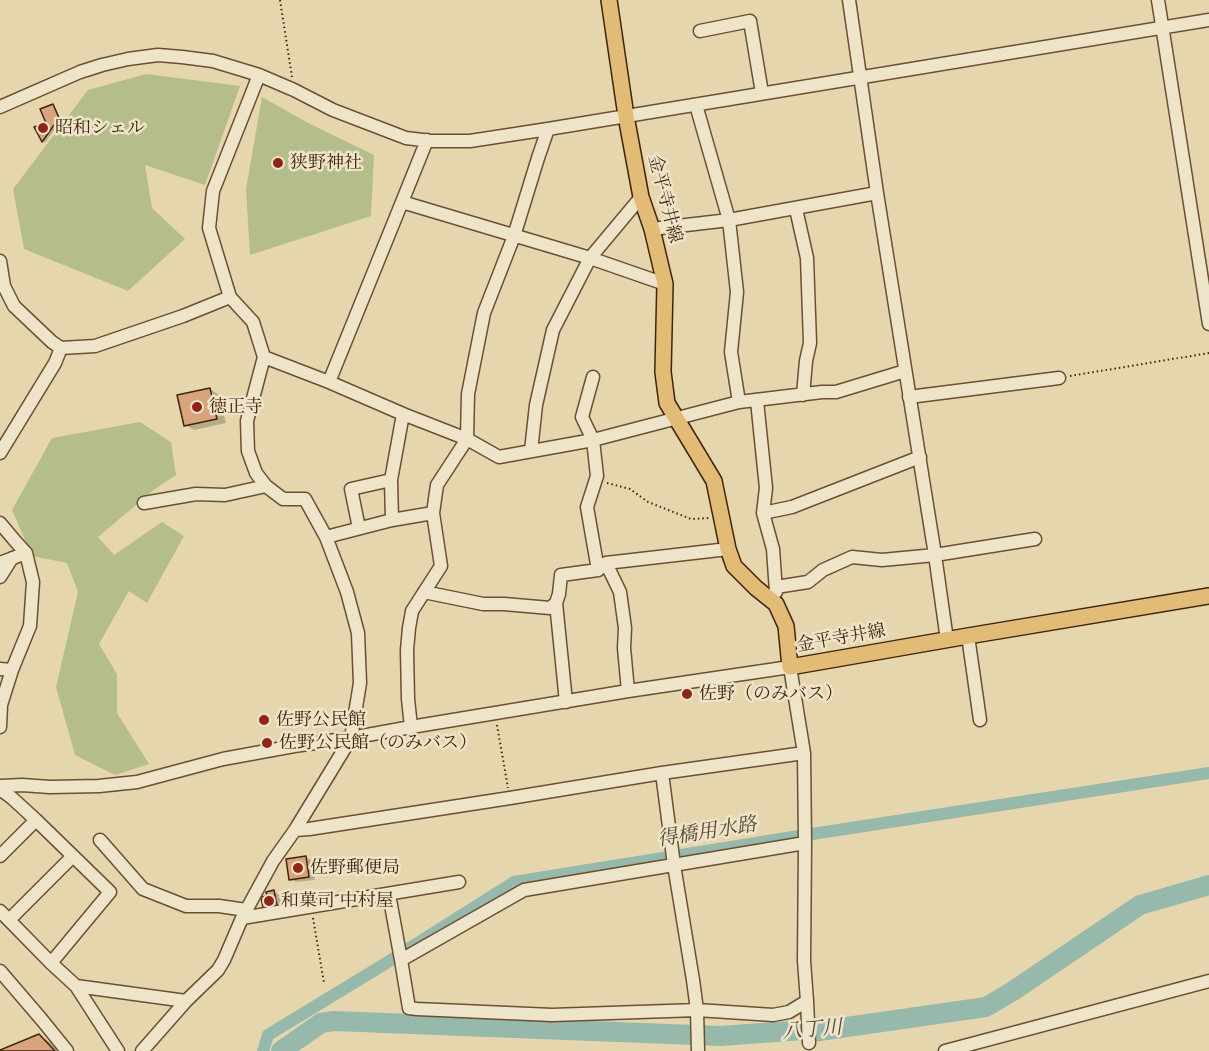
<!DOCTYPE html>
<meta charset="utf-8">
<style>
body{margin:0}
canvas{display:block;background:#e5d6ae}
</style>
<canvas width="1209" height="1051"></canvas>
<script>
const ctx = document.querySelector('canvas').getContext('2d');
ctx.lineJoin = 'round';
function paint(path, color) { ctx.fillStyle = color; ctx.fill(path, 'evenodd'); }
const shape = rows => new Path2D(rows.map(r => 'M' + r).join(''));
function strokePath(path, color, width, dash) { ctx.strokeStyle = color; ctx.lineWidth = width; ctx.lineCap = dash ? 'butt' : 'round'; ctx.setLineDash(dash || []); ctx.stroke(path); }
function write(font, color, halo, rows, align = 'center') {
  ctx.font = font + ' "Libre Caslon Text","Noto Serif JP",serif'; ctx.lineWidth = 5; ctx.setLineDash([]); ctx.textBaseline = 'middle'; ctx.strokeStyle = halo; ctx.fillStyle = color; for (const [text, x, y, turn = 0] of rows) {
    ctx.save(); ctx.translate(x, y); ctx.rotate((+turn || 0) * Math.PI / 180); ctx.textAlign = isNaN(turn) ? turn : align; if (halo) ctx.strokeText(text, 0, 0); ctx.fillText(text, 0, 0); ctx.restore();
  }
}
paint(shape([
 [146,74,240,86,205,185,145,165,152,208,185,239,128,291,24,249,13,189,88,90],
 [262,97,310,124,374,155,371,216,250,255,246,189],
 [140,422,171,442,176,475,155,489,98,537,114,555,162,522,184,536,147,603,129,591,99,644,117,674,117,713,149,764,115,775,75,755,56,687,78,592,67,563,32,556,12,510,52,438]
]), '#b5be8a');
paint(shape([
 [53,105,55,107,61,120,45,143,43,141,36,128,48,124],
 [210,389,219,395,226,423,194,430,185,425],
 [306,857,312,861,315,880,296,882,290,879],
 [274,892,280,895,282,909,270,911,264,907,269,897],
 [39,1036,52,1043,59,1051,2,1051]
]), '#0003');
strokePath(shape([
 [263,1051,268,1035,383,965,514,882,799,836,1209,773]
]), '#96b9ab', 12);
strokePath(shape([
 [281,1051,321,1023,334,1021,721,1036,803,1030,819,1031,986,1007,1013,991,1140,905,1209,885]
]), '#96b9ab', 20);
const building = shape([
 [53,104,59,118,42,142,34,127,46,123,40,109,53,104],
 [210,388,217,419,184,426,177,395,210,388],
 [306,856,309,877,289,880,286,859,306,856],
 [274,890,277,906,263,908,261,897,267,896,266,892,274,890],
 [39,1034,55,1051,0,1051,0,1050,39,1034]
]);
paint(building, '#d8a47e');
strokePath(building, '#41240a', 1.5);
const minor = shape([
 [849,0,877,193,935,555,947,640],
 [1158,0,1209,324],
 [700,31,750,21,762,93],
 [696,105,729,220,737,292,731,352,739,402],
 [0,107,80,72,102,65,128,59,158,55,182,57,213,61,259,75,294,90,333,110,406,138,431,141,470,141,548,129,1209,20],
 [427,140,402,202,590,258,665,284],
 [796,209,807,258,810,343,806,361,803,395],
 [652,229,729,220,877,193],
 [0,261,4,286,14,306,52,342,61,348,95,346,183,316,230,297],
 [264,357,329,382,403,414,467,439,499,457,593,440,739,402,822,392,836,392,905,371],
 [593,377,582,417,593,440,597,476,587,507,598,570],
 [329,382,402,202],
 [909,397,1059,378],
 [757,401,766,488,763,513,773,549,776,592],
 [531,451,536,405,553,330,590,258,641,197],
 [0,453,55,363,61,348],
 [144,503,196,494,225,495,266,486],
 [763,513,792,507,920,457],
 [392,520,391,480,403,414],
 [0,523,16,542,26,553,33,582,30,626,12,670,1,705,0,727],
 [359,528,351,489,391,480],
 [326,537,392,520,433,513],
 [0,563,26,553],
 [606,563,620,592,625,628,624,648,628,691],
 [0,577,12,558],
 [776,587,808,582,823,570,852,557,882,560,935,555,1035,539],
 [424,592,483,604,504,604,550,608,556,603,559,594,561,575,598,570,606,563,728,549],
 [556,603,566,702],
 [968,636,980,720],
 [0,669,12,670],
 [411,727,408,699,407,650,409,628,412,611,441,566,433,513,437,485,467,439,468,394,484,313,514,236,538,158,548,129],
 [662,773,674,865,693,980,697,1010,698,1051],
 [0,786,22,785,50,787,99,786,137,782,223,759,294,746,351,738,411,727,628,691,790,667,804,753,805,843,804,961,807,1001,789,1012,773,1015,697,1010,552,1015,417,1009,409,1008,401,960,524,890,805,843],
 [0,789,12,798,36,820,110,892,51,963],
 [295,830,309,829,510,798,662,773,804,753],
 [100,840,143,889,186,906,219,906,246,910],
 [0,856,36,820],
 [389,894,401,960],
 [0,911,51,963,76,986,118,1051],
 [242,918,459,882],
 [9,920,73,856],
 [0,971,42,1020,67,1051],
 [76,986,186,1001],
 [807,1001,809,1043],
 [142,1051,186,1001,218,970,224,960,242,918,273,861,295,830,351,738,360,683,358,633,347,592,326,537,305,499,283,499,266,486,256,473,248,451,247,421,264,357,253,322,230,297,209,228,213,191,259,75],
 [945,1051,1209,981]
]);
const major = shape([
 [609,0,626,116,641,197,652,229,665,284,663,372,667,403,714,481,728,549,734,566,756,588,776,604,786,626,790,667,968,636,1209,596]
]);
strokePath(minor, '#6a5033', 15);
strokePath(major, '#41240a', 18);
strokePath(shape([
 [280,0,292,77],
 [1070,376,1209,353],
 [607,483,630,489,648,502,691,519,710,518],
 [497,725,508,788],
 [313,918,324,983]
]), '#41240a', 2, [1.5, 3]);
strokePath(minor, '#eee4ca', 12);
strokePath(major, '#e2bb77', 15);
for (const [x, y, r, color] of [
 [43,128,6,"#8f2418"],
 [278,163,6,"#8f2418"],
 [197,407,6,"#8f2418"],
 [687,694,6,"#8f2418"],
 [264,720,6,"#8f2418"],
 [267,743,6,"#8f2418"],
 [298,868,6,"#8f2418"],
 [269,901,6,"#8f2418"]
]) { const dot = new Path2D(); dot.arc(x, y, r, 0, 2 * Math.PI); ctx.fillStyle = color; ctx.fill(dot); strokePath(dot, '#eee4ca', 2); }
write('18px', '#41240a', '#eee4ca', [
 ["昭和シェル",55,128],
 ["狭野神社",290,163],
 ["徳正寺",209,407],
 ["佐野（のみバス）",699,694],
 ["佐野公民館",276,720],
 ["佐野公民館（のみバス）",279,743],
 ["佐野郵便局",310,868],
 ["和菓司 中村屋",281,901]
], 'left');
write('18px', '#41240a', '#eee4ca', [
 ["金平寺井線",665,199,76],
 ["金平寺井線",841,638,-10]
]);
write('italic 20px', '#564932', '#eee4ca', [
 ["得橋用水路",707,832,-9],
 ["八丁川",812,1030,-5]
]);
</script>
